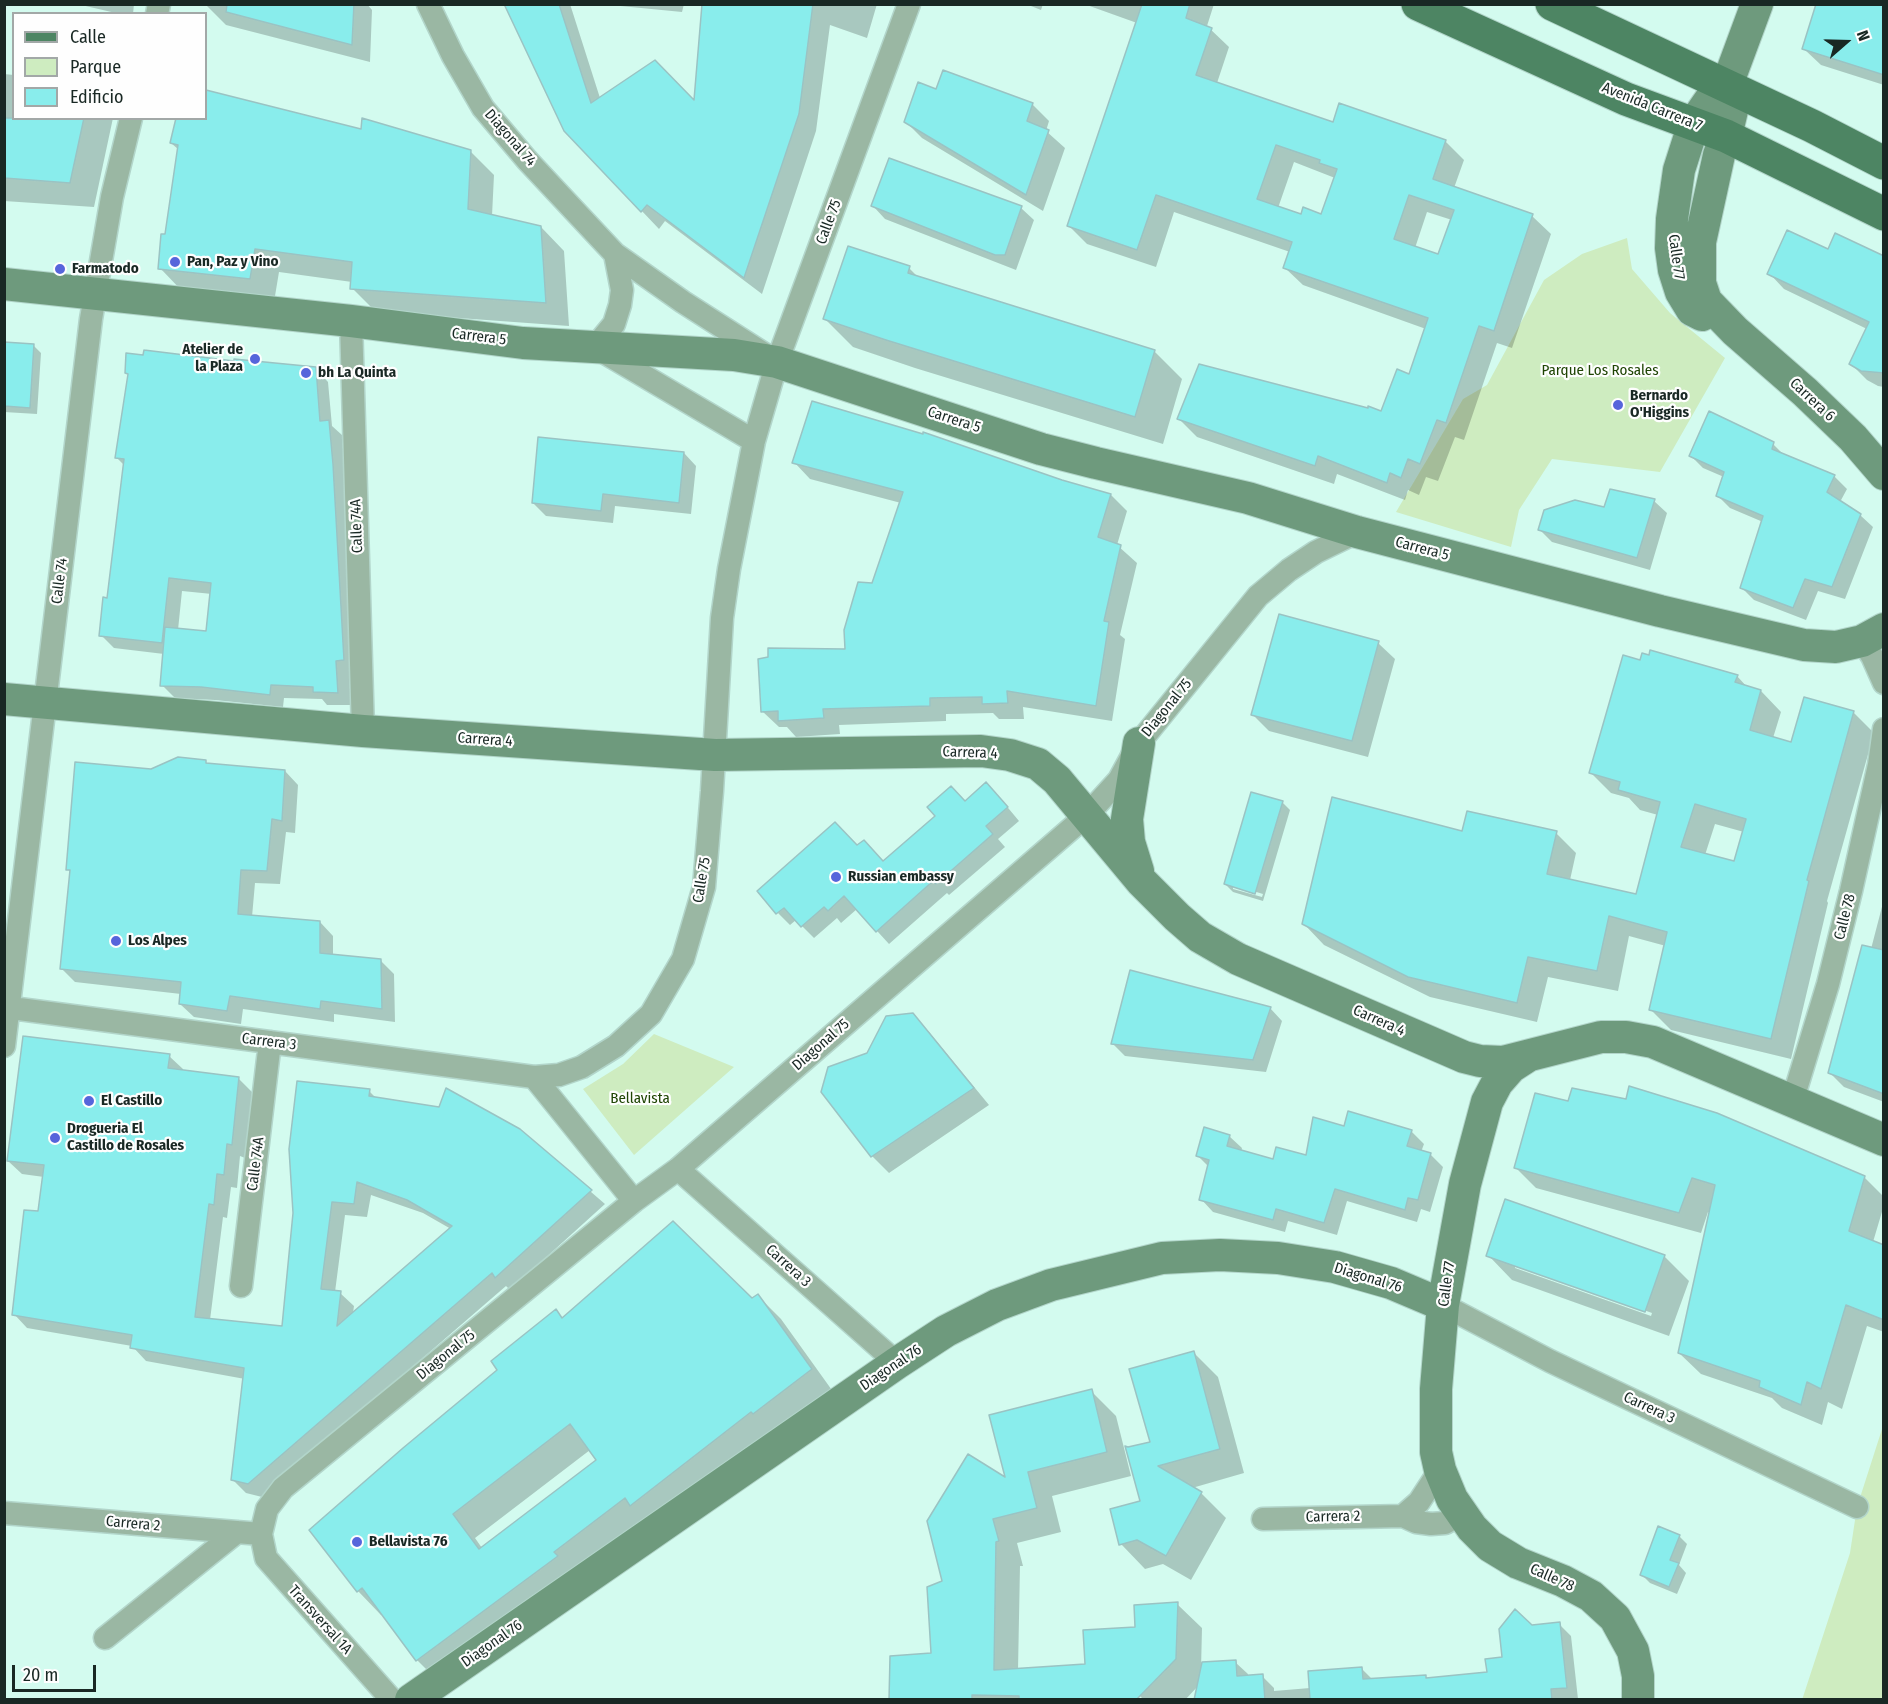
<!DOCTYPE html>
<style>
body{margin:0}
#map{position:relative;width:1888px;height:1704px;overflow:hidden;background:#d3fbef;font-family:"Fira Sans Condensed",sans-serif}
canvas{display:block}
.frame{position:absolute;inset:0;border:6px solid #192824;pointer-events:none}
.legend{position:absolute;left:12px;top:12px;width:195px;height:108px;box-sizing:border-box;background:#fefefe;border:2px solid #a2a8a7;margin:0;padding:8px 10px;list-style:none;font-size:18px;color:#192824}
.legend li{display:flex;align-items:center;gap:12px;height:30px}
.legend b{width:30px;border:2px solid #a2a8a7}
.north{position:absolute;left:1816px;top:12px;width:60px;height:60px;-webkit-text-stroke:4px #fefefe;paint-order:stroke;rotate:70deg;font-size:16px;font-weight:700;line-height:24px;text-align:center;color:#192824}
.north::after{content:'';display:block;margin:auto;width:21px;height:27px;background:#192824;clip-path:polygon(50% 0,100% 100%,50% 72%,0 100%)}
.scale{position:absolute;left:12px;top:1665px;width:84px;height:27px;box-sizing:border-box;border:3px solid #192824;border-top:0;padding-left:8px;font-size:18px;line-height:21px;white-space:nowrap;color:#192824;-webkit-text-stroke:4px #fefefe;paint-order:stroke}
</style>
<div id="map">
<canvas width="1888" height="1704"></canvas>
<div class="frame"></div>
<ul class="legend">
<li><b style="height:8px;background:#4d8563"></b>Calle</li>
<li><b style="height:16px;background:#ceecc0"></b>Parque</li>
<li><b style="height:16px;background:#89edec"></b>Edificio</li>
</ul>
<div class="north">N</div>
<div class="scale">20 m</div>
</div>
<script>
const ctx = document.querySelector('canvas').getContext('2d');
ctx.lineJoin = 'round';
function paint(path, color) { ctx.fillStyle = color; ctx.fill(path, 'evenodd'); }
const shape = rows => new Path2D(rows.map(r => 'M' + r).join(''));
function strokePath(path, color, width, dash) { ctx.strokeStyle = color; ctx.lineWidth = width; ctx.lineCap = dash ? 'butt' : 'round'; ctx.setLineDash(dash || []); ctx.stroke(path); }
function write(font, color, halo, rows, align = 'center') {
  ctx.font = font + ' "Fira Sans Condensed",sans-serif'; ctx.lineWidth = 4.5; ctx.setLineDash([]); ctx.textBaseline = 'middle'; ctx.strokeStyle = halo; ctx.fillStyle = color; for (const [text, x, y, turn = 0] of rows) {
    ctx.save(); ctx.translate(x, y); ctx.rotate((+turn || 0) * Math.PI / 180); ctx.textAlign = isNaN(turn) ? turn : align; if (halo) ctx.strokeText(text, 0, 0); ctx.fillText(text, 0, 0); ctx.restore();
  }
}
paint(shape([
 [1627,238,1632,269,1670,313,1725,358,1660,472,1552,459,1519,510,1511,547,1396,512,1463,399,1487,385,1544,280,1582,254],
 [654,1034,734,1067,634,1155,583,1089,623,1064],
 [1883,1426,1883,1699,1802,1700,1850,1553,1857,1507]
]), '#ceecc0');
paint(shape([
 [77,4,134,4,133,14,120,14],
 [208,4,367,4,372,10,370,62,226,25,207,6],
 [505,4,570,4,600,98,695,103,704,4,877,4,867,38,830,25,816,131,762,294,665,221,659,229,565,130],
 [600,4,684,4,682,12],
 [1026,4,1043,4,1041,10],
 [1084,4,1214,4,1207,26,1229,47,1217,83,1334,123,1445,141,1464,160,1454,188,1532,216,1551,234,1512,348,1497,343,1464,440,1455,437,1438,481,1426,477,1419,495,1408,490,1405,500,1337,474,1334,484,1197,437,1179,419,1381,413,1410,376,1426,329,1303,285,1284,267,1290,252,1174,212,1156,267,1087,244,1069,226,1137,23],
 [1294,162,1335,178,1322,216,1302,216,1278,208],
 [1427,212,1452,220,1439,256,1415,248],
 [1884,4,1884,85,1821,65,1804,49],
 [4,74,14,75,14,118,113,118,94,207,4,201],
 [937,91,1032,104,1049,121,1046,131,1065,148,1043,211,922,138,906,122],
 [206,92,363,131,470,151,494,175,492,216,541,227,564,251,569,326,376,312,352,288,352,282,279,272,274,302,183,292,160,268,179,150,171,143,206,118],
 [873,206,1021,208,1034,220,1016,270,885,219],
 [1829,251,1884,258,1884,387,1878,386,1867,380,1851,364,1867,329,1784,289,1769,273],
 [909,268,919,278,1154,351,1182,379,1163,444,915,368,853,347,825,319],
 [4,344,34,346,41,353,37,414,4,412],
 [235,363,315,368,328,382,332,426,342,435,345,478,357,673,349,674,351,705,327,705,322,699,284,698,283,707,215,700,175,698,162,685,164,654,114,648,101,635,108,599,124,465,117,458,129,376,126,373],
 [182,591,212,594,208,633,178,630],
 [1773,444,1785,456,1834,476,1847,489,1840,502,1860,515,1873,527,1845,599,1818,591,1806,620,1754,600,1742,588,1763,522,1730,508,1717,495,1724,477,1703,468,1691,456],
 [684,453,696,466,691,514,615,506,613,523,546,516,533,503],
 [794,462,1061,481,1111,495,1127,511,1117,545,1137,563,1120,635,1125,639,1112,721,1023,707,1024,719,999,719,993,713,946,714,946,721,839,725,840,734,796,737,787,727,779,727,762,711,847,651,873,585,901,503,810,479],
 [1654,501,1667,513,1650,570,1552,542,1540,530,1605,508],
 [1378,643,1395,659,1368,757,1269,731,1252,714],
 [1641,662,1737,676,1748,688,1761,691,1781,712,1773,738,1792,744,1805,699,1854,713,1874,733,1827,901,1828,903,1791,1059,1671,1030,1651,1010,1666,946,1629,936,1618,991,1548,977,1537,1022,1430,997,1324,945,1304,924,1464,833,1556,833,1576,853,1570,880,1637,896,1658,815,1640,810,1629,798,1611,793,1591,773],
 [1715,824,1744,832,1735,863,1705,855],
 [205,762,208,764,285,771,298,785,295,833,286,832,280,884,255,883,252,917,320,922,333,936,333,956,381,961,394,974,395,1022,334,1014,334,1022,243,1009,241,1024,194,1017,180,1004,181,994,75,982,62,969,72,873,67,869,151,770],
 [999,797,1019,821,998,839,1005,847,949,895,947,893,889,944,857,909,841,923,837,918,814,938,796,920,790,925,778,913,857,847,884,863,965,802],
 [1282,802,1290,810,1263,901,1233,892,1225,884],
 [1233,885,1263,894,1262,897,1233,889],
 [1884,899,1884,1102,1844,1087,1830,1073,1871,949],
 [1270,1008,1282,1021,1266,1072,1125,1056,1112,1043],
 [912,1015,929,1032,989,1105,889,1173,872,1156,823,1092,869,1055],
 [169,1056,183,1069,183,1072,239,1079,252,1092,245,1158,240,1156,237,1188,231,1187,227,1218,223,1217,210,1320,284,1328,369,1091,377,1099,519,1130,605,1204,510,1290,506,1286,262,1497,246,1493,232,1479,245,1379,146,1361,132,1346,27,1328,14,1314,40,1213,44,1177,22,1174,8,1161],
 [371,1195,423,1213,451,1229,353,1313,354,1306,340,1293,335,1292,345,1215,367,1217],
 [1345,1128,1411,1131,1424,1144,1421,1152,1431,1155,1443,1167,1430,1212,1421,1209,1417,1222,1347,1201,1337,1235,1288,1221,1285,1232,1213,1212,1201,1199,1209,1167,1198,1156,1229,1136,1242,1148,1241,1152,1274,1161,1307,1157],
 [1515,1167,1864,1177,1884,1197,1884,1205,1873,1242,1884,1246,1884,1332,1867,1326,1842,1409,1828,1402,1822,1425,1782,1408,1772,1398,1701,1374,1679,1353,1710,1212,1708,1212,1701,1233,1536,1188],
 [1488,1255,1664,1256,1689,1281,1669,1336,1512,1280],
 [1515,1264,1652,1313,1651,1316,1515,1268],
 [758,1296,781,1319,834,1393,440,1683,417,1660,382,1613,381,1615,358,1591,499,1370,555,1311,563,1319,752,1300],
 [590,1450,598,1460,482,1548,475,1538],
 [1194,1353,1218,1377,1244,1473,1192,1488,1201,1493,1226,1518,1191,1580,1163,1564,1145,1569,1121,1544,1142,1502,1151,1443],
 [1091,1391,1116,1416,1131,1476,1052,1496,1061,1532,1017,1543,1023,1566,1020,1566,1018,1670,1087,1666,1137,1628,1177,1604,1202,1628,1201,1670,1235,1662,1248,1674,1248,1677,1262,1676,1274,1688,1274,1691,1310,1688,1362,1669,1373,1680,1425,1677,1428,1679,1488,1673,1532,1627,1559,1624,1571,1636,1578,1699,1196,1700,1199,1685,1185,1700,1144,1700,1138,1694,1139,1700,890,1700,933,1654,944,1582,1007,1480],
 [1679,1536,1687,1544,1679,1565,1686,1573,1677,1594,1650,1583,1642,1575]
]), '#0003');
const building = shape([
 [227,4,354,4,352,45,226,12,227,4],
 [504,4,559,4,591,103,655,60,694,100,702,4,813,4,799,114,744,278,647,205,641,212,564,131,504,4],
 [1142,4,1190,4,1186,18,1212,28,1196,75,1333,122,1339,103,1446,140,1433,179,1533,214,1494,331,1479,326,1446,423,1437,420,1420,464,1408,459,1401,478,1390,473,1387,483,1318,456,1315,466,1177,419,1199,364,1368,408,1368,406,1381,411,1397,369,1409,374,1428,318,1283,268,1292,242,1156,195,1137,250,1067,226,1142,4],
 [1276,145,1320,160,1319,163,1337,169,1321,214,1303,207,1301,214,1257,199,1276,145],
 [1409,195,1454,210,1438,254,1394,239,1409,195],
 [1816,4,1884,4,1884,75,1802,49,1816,4],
 [943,70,1033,103,1027,121,1049,130,1026,195,904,122,918,82,936,89,943,70],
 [206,90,361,129,362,118,471,150,468,209,541,226,546,303,350,289,352,262,255,249,250,279,158,269,161,234,165,234,178,145,170,143,176,118,206,118,206,90],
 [4,118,84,118,70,183,4,178,4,118],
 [889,158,1022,206,1005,255,995,255,871,206,889,158],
 [1787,230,1828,249,1835,233,1884,256,1884,373,1861,371,1849,364,1869,322,1767,274,1787,230],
 [848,246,910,266,908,273,1155,350,1135,417,886,340,823,319,848,246],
 [4,342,34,344,30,408,4,406,4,342],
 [144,350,234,361,234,359,316,367,320,421,329,420,333,464,344,660,336,661,338,693,313,692,313,687,271,685,270,695,201,687,160,686,165,627,206,631,211,583,169,578,162,643,99,636,103,597,107,598,124,459,115,458,128,374,125,373,126,353,143,355,144,350],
 [812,401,923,434,923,432,1062,480,1111,494,1098,537,1121,545,1104,621,1109,622,1096,706,1007,691,1008,703,982,704,982,697,930,698,930,706,823,709,824,718,778,721,778,711,761,712,758,659,768,657,768,648,845,649,844,630,858,582,872,583,903,492,792,463,812,401],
 [1709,411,1774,442,1772,449,1835,475,1827,492,1861,514,1832,587,1805,579,1793,608,1740,588,1763,516,1716,496,1724,472,1689,456,1709,411],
 [538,437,684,452,679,503,603,494,601,511,532,503,538,437],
 [1610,489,1655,499,1637,558,1538,530,1544,510,1575,500,1604,507,1610,489],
 [1279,614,1379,641,1352,741,1251,715,1279,614],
 [1650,650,1738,675,1735,682,1761,690,1750,730,1791,742,1804,697,1854,711,1807,880,1809,881,1771,1039,1649,1010,1667,932,1609,916,1597,971,1528,957,1517,1003,1408,977,1302,924,1332,797,1462,831,1467,811,1557,831,1547,874,1636,894,1660,802,1618,790,1620,782,1589,773,1623,655,1640,660,1642,653,1649,655,1650,650],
 [1695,804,1746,819,1734,861,1681,847,1695,804],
 [178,757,206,760,206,763,285,770,282,821,272,819,267,871,241,870,238,914,320,921,320,953,381,959,382,1009,321,1001,320,1009,230,996,227,1011,179,1004,181,982,60,969,70,870,66,870,75,762,151,769,178,757],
 [986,782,1008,807,986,826,993,834,936,884,933,881,876,932,844,896,828,911,824,907,801,927,784,908,776,914,757,891,835,822,857,845,864,840,883,861,935,816,927,807,951,786,965,801,986,782],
 [1251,792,1283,801,1255,894,1224,884,1251,792],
 [1862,945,1884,950,1884,1094,1828,1073,1862,945],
 [1130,970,1271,1007,1253,1060,1111,1044,1130,970],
 [913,1013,974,1088,871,1157,821,1092,828,1067,867,1053,886,1016,913,1013],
 [23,1036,170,1054,168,1068,239,1077,232,1145,227,1144,224,1175,217,1174,214,1205,209,1204,195,1317,282,1326,293,1213,289,1149,297,1081,370,1089,369,1096,439,1107,446,1088,520,1129,592,1190,495,1278,492,1273,248,1484,231,1480,244,1368,130,1348,132,1335,12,1315,24,1210,38,1211,44,1165,7,1161,23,1036],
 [357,1182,407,1200,452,1226,337,1326,341,1291,321,1289,332,1202,354,1204,357,1182],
 [1629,1086,1717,1113,1865,1176,1849,1231,1884,1245,1884,1320,1846,1305,1821,1389,1807,1382,1801,1405,1759,1387,1760,1381,1678,1353,1715,1185,1692,1178,1679,1213,1514,1168,1535,1093,1568,1101,1572,1088,1626,1099,1629,1086],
 [1348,1111,1412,1130,1407,1146,1431,1153,1418,1200,1408,1198,1405,1210,1335,1189,1324,1223,1276,1209,1273,1220,1199,1200,1209,1160,1196,1156,1204,1127,1230,1135,1227,1146,1273,1159,1276,1147,1306,1155,1313,1117,1344,1126,1348,1111],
 [1505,1199,1665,1255,1645,1312,1486,1256,1505,1199],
 [673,1221,752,1298,758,1294,812,1369,753,1414,751,1412,630,1506,625,1498,554,1552,558,1556,416,1661,362,1588,357,1592,309,1530,403,1448,497,1370,491,1361,556,1309,562,1318,673,1221],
 [570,1424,596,1460,479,1549,453,1514,570,1424],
 [1194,1351,1220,1449,1158,1466,1202,1492,1166,1556,1137,1540,1119,1545,1110,1509,1140,1501,1125,1446,1128,1447,1150,1442,1129,1369,1194,1351],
 [1092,1389,1107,1452,1028,1472,1037,1508,993,1519,999,1541,996,1542,994,1670,1085,1664,1083,1630,1135,1627,1134,1605,1178,1602,1176,1659,1136,1700,1019,1700,1019,1696,972,1695,972,1700,889,1700,890,1656,931,1653,927,1587,942,1581,927,1521,968,1454,1005,1477,989,1415,1092,1389],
 [1658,1526,1680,1535,1670,1560,1679,1563,1669,1587,1640,1575,1658,1526],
 [1515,1609,1532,1625,1560,1622,1567,1688,1551,1689,1552,1700,1310,1700,1308,1671,1362,1667,1363,1679,1426,1675,1426,1678,1487,1672,1485,1659,1502,1657,1499,1629,1515,1609],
 [1236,1660,1237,1676,1263,1674,1265,1700,1194,1700,1202,1662,1236,1660]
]);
paint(building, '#89edec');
strokePath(building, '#9ac3c3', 1.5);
const street = shape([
 [428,4,453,56,483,108,527,160,615,254,683,302,769,357],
 [157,14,159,4],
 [615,254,622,290,620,305,614,324,595,347,754,441],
 [351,321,363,731],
 [1862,641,1872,656,1884,683],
 [4,1007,534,1077,559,1075,582,1067,616,1046,651,1014,683,959,704,887,712,791,722,618,729,569,754,441,777,362,909,4],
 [4,1046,91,319,112,197,131,118],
 [534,1077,634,1201],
 [1792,1102,1828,984,1851,891,1879,765,1884,729],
 [678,1169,897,1363],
 [241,1286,270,1042],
 [1443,1305,1550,1361,1857,1507],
 [4,1513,261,1534],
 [1403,1516,1419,1502,1440,1470],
 [1263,1519,1403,1516,1416,1522,1431,1524,1445,1523,1461,1514],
 [105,1638,237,1532],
 [392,1700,266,1558,261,1534,267,1509,283,1488,634,1201,678,1169,1087,815,1119,780,1139,743,1258,596,1289,570,1316,552,1357,532]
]);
const secondary = shape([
 [1727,85,1733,106,1726,136,1719,155,1700,242,1700,283,1706,301,1735,331,1805,392,1853,438,1884,474],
 [4,284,351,321,523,343,734,355,777,362,1041,449,1096,463,1248,498,1357,532,1660,611,1804,645,1836,647,1862,641,1884,629],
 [1702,315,1692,310,1681,292,1674,270,1671,248,1672,219,1679,170,1694,123,1712,97,1727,85,1757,4],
 [4,699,363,731,715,755,981,751,1010,755,1038,764,1057,780,1142,882,1177,917,1200,937,1238,959,1464,1057,1480,1061,1503,1062,1601,1037,1626,1037,1653,1042,1884,1140],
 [1138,871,1129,842,1127,819,1139,743],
 [1528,1056,1511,1067,1497,1083,1487,1102,1465,1184,1443,1305,1436,1389,1436,1452,1440,1470,1452,1499,1472,1528,1490,1546,1518,1563,1563,1581,1591,1596,1615,1618,1633,1651,1638,1676,1638,1700],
 [411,1700,897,1363,946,1331,997,1305,1051,1285,1162,1258,1220,1255,1278,1258,1335,1267,1391,1283,1443,1305]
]);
const primary = shape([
 [1418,4,1626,99,1726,136,1884,214],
 [1552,4,1812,126,1884,163]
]);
strokePath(street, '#b2d5ca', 25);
strokePath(secondary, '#b2d5ca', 34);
strokePath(primary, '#b2d5ca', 35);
strokePath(street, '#9ab7a3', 22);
strokePath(secondary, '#6e9a7d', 32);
strokePath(primary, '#4d8563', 33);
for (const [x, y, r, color] of [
 [175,262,6,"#5665db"],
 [60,269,6,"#5665db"],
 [255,359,6,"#5665db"],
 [306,373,6,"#5665db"],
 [1618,405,6,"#5665db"],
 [836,877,6,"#5665db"],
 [116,941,6,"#5665db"],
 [89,1101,6,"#5665db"],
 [55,1138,6,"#5665db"],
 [357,1542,6,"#5665db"]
]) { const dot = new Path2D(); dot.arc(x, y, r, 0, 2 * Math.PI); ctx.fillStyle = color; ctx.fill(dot); strokePath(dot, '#fefefe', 2); }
write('15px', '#192824', '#fefefe', [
 ["Avenida Carrera 7",1652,107,22],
 ["Diagonal 74",510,138,49],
 ["Calle 75",829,222,-70],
 ["Calle 77",1676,257,82],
 ["Carrera 5",479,337,7],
 ["Carrera 6",1812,400,43],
 ["Carrera 5",954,420,18],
 ["Calle 74A",357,526,-92],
 ["Carrera 5",1422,549,15],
 ["Calle 74",60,581,-83],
 ["Diagonal 75",1167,708,-51],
 ["Carrera 4",485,740,4],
 ["Carrera 4",970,753,2],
 ["Calle 75",702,880,-81],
 ["Calle 78",1845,917,-76],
 ["Carrera 4",1379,1021,24],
 ["Carrera 3",269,1042,7],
 ["Diagonal 75",821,1045,-41],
 ["Calle 74A",256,1164,-83],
 ["Carrera 3",788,1266,42],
 ["Diagonal 76",1368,1278,17],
 ["Calle 77",1447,1284,-82],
 ["Diagonal 75",446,1355,-39],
 ["Diagonal 76",891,1368,-34],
 ["Carrera 3",1649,1408,25],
 ["Carrera 2",1333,1517,-1],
 ["Carrera 2",133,1524,5],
 ["Calle 78",1552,1578,24],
 ["Transversal 1A",320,1620,48],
 ["Diagonal 76",492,1644,-35]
]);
write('bold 15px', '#192824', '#fefefe', [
 ["Pan, Paz y Vino",187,262],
 ["Farmatodo",72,269],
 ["Atelier de",243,350,"right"],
 ["la Plaza",243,367,"right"],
 ["bh La Quinta",318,373],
 ["Bernardo",1630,396],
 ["O'Higgins",1630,413],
 ["Russian embassy",848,877],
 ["Los Alpes",128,941],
 ["El Castillo",101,1101],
 ["Drogueria El",67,1129],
 ["Castillo de Rosales",67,1146],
 ["Bellavista 76",369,1542]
], 'left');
write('15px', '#1f4504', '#fefefe', [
 ["Parque Los Rosales",1600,371],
 ["Bellavista",640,1099]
]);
</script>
